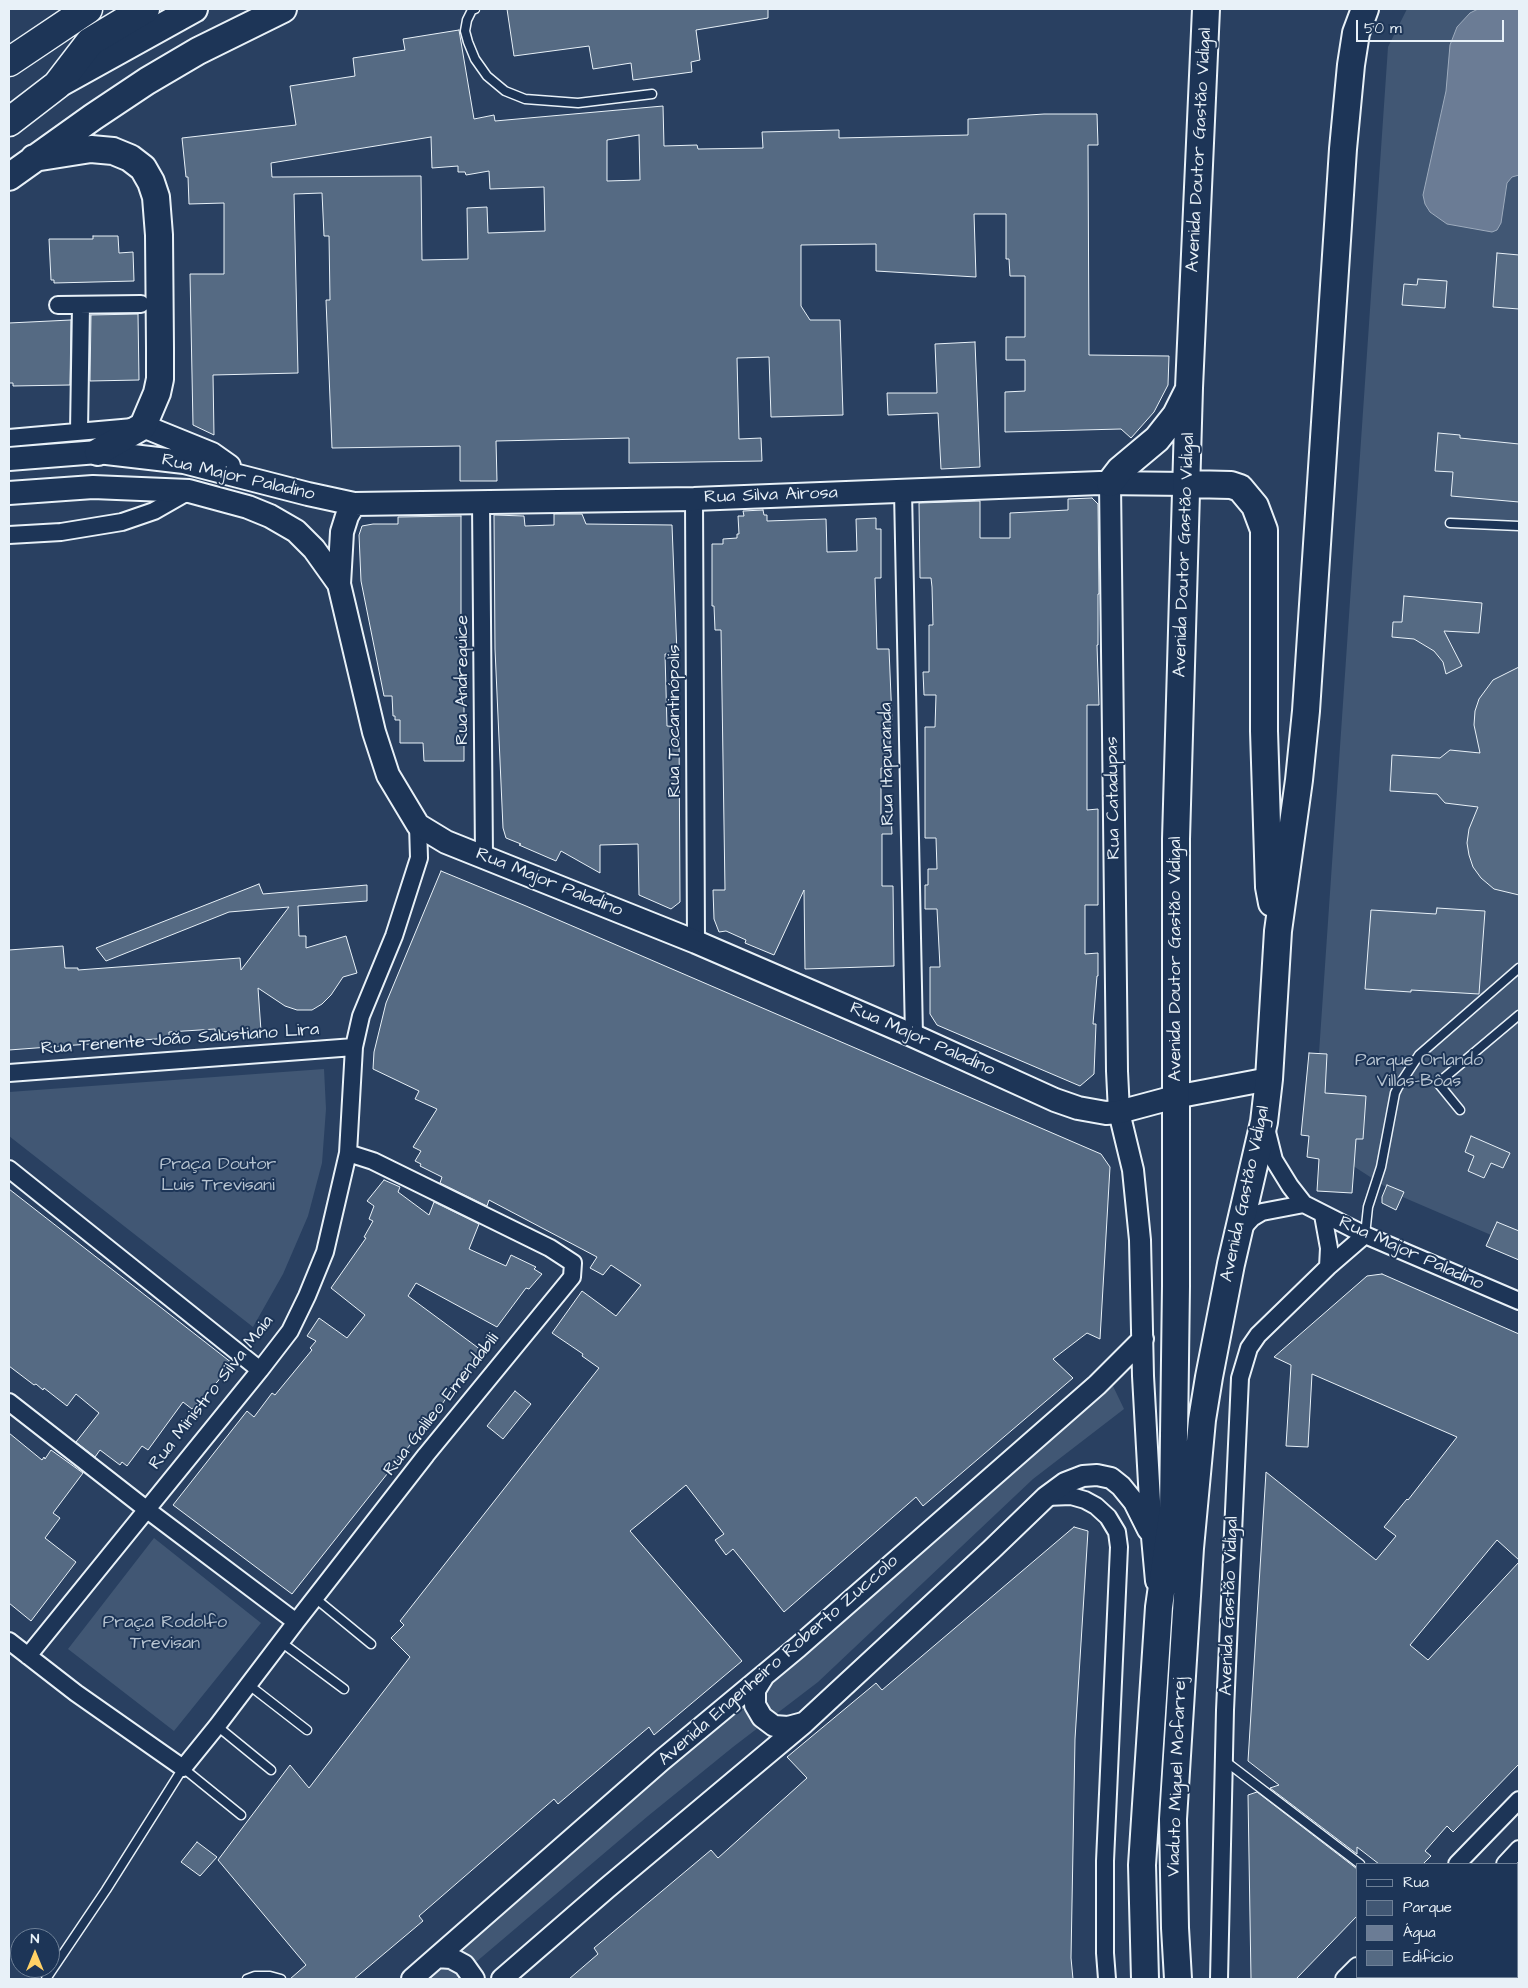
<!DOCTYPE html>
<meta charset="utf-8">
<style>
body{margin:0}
#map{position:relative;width:1528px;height:1988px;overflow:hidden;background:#294061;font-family:"Architects Daughter",sans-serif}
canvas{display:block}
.frame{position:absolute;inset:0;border:10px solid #e8f1f8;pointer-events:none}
.legend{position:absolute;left:1356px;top:1863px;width:162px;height:115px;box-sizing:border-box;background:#1d3557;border:1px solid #6e8097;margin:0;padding:6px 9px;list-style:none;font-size:15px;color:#e8f1f8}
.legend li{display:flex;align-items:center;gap:10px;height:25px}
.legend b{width:25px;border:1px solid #6e8097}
.north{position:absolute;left:10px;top:1928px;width:50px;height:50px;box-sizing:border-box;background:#1d3557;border:1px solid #6e8097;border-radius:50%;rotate:0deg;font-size:14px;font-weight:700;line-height:20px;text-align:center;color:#e8f1f8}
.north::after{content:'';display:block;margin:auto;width:18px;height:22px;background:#ffd166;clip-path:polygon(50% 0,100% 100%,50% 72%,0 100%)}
.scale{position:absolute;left:1356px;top:20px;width:148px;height:22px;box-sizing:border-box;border:2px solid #e8f1f8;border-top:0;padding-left:6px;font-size:15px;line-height:18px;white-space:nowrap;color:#e8f1f8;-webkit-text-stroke:4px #1d3557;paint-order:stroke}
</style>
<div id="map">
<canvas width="1528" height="1988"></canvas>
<div class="frame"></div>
<ul class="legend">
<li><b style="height:6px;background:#1d3557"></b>Rua</li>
<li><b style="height:14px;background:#415774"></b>Parque</li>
<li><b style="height:14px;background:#6b7c95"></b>Água</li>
<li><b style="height:14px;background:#556a83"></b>Edifício</li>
</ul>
<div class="north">N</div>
<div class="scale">50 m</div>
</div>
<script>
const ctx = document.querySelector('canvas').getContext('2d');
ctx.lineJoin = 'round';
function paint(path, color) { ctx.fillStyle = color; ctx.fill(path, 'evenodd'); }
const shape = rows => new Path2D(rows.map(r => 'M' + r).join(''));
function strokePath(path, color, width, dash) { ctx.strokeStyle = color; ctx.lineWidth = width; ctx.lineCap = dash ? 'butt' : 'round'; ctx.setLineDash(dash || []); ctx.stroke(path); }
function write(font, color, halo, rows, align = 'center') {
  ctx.font = font + ' "Architects Daughter",sans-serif'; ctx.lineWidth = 4; ctx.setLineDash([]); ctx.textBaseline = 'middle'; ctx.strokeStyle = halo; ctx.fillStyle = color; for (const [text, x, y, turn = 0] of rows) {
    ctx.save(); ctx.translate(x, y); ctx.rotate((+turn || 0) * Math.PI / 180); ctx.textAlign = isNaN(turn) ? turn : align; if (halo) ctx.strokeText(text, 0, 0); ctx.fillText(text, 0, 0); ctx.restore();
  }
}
paint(shape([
 [1407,9,1519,9,1519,1247,1398,1195,1327,1149,1317,1082,1388,47],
 [324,1069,326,1109,322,1163,308,1216,283,1274,253,1327,9,1136,9,1092],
 [1112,1384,1124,1409,1033,1479,818,1682,733,1747,648,1816,456,1979,423,1979,800,1657],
 [154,1538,261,1623,174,1731,68,1649]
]), '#415774');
const water = shape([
 [1478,9,1519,9,1519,175,1512,177,1507,183,1501,223,1497,230,1492,232,1447,224,1430,212,1425,204,1423,195,1446,91,1450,45,1457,27,1470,13,1478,9]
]);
paint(water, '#6b7c95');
strokePath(water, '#9dabbd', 1);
const building = shape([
 [507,9,768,9,768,18,696,30,700,60,691,62,692,72,633,80,631,63,593,69,589,46,514,56,507,9],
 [459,30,474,119,494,115,495,121,663,106,664,146,697,145,698,149,763,148,762,132,839,130,839,138,968,135,968,119,1044,114,1097,114,1098,145,1088,145,1089,355,1169,356,1168,385,1154,412,1131,438,1121,429,1005,432,1005,392,1025,391,1025,360,1006,360,1006,337,1025,337,1025,276,1010,276,1009,259,1006,259,1006,214,974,214,976,277,876,271,876,244,801,245,801,306,810,320,840,320,843,415,771,417,769,357,737,358,739,439,761,438,762,461,629,463,629,438,496,441,497,481,460,481,460,446,332,448,326,300,330,300,329,236,324,236,322,193,294,194,298,373,213,375,214,435,193,425,190,274,224,274,224,203,189,204,188,177,186,177,182,138,296,125,290,86,355,76,353,58,405,50,403,39,459,30],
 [639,135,640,180,607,181,607,140,639,135],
 [431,137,432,168,458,166,458,172,465,172,466,175,489,171,490,189,544,187,545,231,488,233,487,207,467,208,468,259,422,260,421,176,272,177,271,163,431,137],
 [93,236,118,236,119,253,133,252,134,281,54,283,54,280,51,280,49,239,93,239,93,236],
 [1497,253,1519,255,1519,309,1493,307,1497,253],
 [1418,279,1447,281,1445,308,1402,305,1404,284,1417,285,1418,279],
 [138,314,139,380,90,381,91,315,138,314],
 [71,320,70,385,13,386,13,383,9,383,9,323,71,320],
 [975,342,980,467,941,469,938,413,888,415,887,393,937,393,935,344,975,342],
 [1438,433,1460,435,1460,438,1519,444,1519,502,1451,496,1453,472,1435,471,1438,433],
 [1092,498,1098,504,1099,594,1098,594,1098,645,1097,645,1099,705,1087,705,1087,810,1098,809,1098,905,1085,905,1085,954,1098,953,1098,976,1097,976,1093,1024,1096,1024,1094,1074,1080,1086,937,1025,930,1014,930,967,940,967,937,909,925,909,925,885,928,885,928,869,937,869,936,838,925,838,925,727,935,727,936,695,924,695,923,672,929,672,929,625,933,625,932,587,931,578,920,578,919,503,980,501,980,538,1010,538,1010,513,1068,510,1068,499,1092,498],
 [763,510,764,515,767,515,767,521,826,519,827,552,857,551,856,519,876,518,876,529,881,529,881,578,875,578,877,649,889,649,892,720,890,720,890,768,881,768,881,816,891,816,892,834,882,834,882,886,893,886,894,966,805,969,804,890,774,955,745,943,746,940,726,931,719,932,714,919,713,890,725,890,721,630,715,630,714,606,712,606,712,544,723,544,723,539,737,538,737,534,739,534,738,516,744,516,743,511,763,510],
 [554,514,582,514,586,524,672,525,677,654,665,654,667,726,679,727,680,902,671,909,639,895,638,844,600,845,600,873,561,851,556,861,519,845,521,844,506,838,503,828,495,649,494,515,524,516,525,526,554,525,554,514],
 [461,516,461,678,463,678,464,681,464,761,424,761,423,743,400,743,400,720,395,720,395,716,393,716,392,696,384,696,361,581,359,535,362,526,373,524,398,524,398,517,461,516],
 [1404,596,1482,603,1479,633,1444,631,1462,666,1446,674,1443,662,1434,651,1414,639,1392,637,1393,622,1402,622,1404,596],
 [1519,667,1519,895,1494,889,1481,878,1473,867,1469,855,1467,843,1469,829,1478,807,1445,803,1437,794,1390,791,1392,755,1440,758,1450,750,1480,753,1474,725,1475,711,1479,699,1493,680,1519,667],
 [441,871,526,906,1101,1154,1110,1167,1100,1339,1087,1333,1053,1359,1073,1378,923,1506,916,1497,784,1612,733,1549,726,1555,715,1540,724,1534,686,1485,630,1531,742,1661,654,1735,649,1727,558,1804,554,1799,419,1916,423,1921,354,1979,290,1979,306,1965,218,1860,290,1765,309,1788,410,1657,391,1638,404,1625,400,1621,599,1368,582,1356,583,1354,552,1333,582,1291,616,1316,641,1285,611,1265,603,1275,590,1268,597,1257,489,1200,487,1206,440,1183,442,1177,420,1166,421,1164,415,1161,421,1151,413,1147,437,1109,415,1099,419,1091,373,1069,374,1052,386,1003,441,871],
 [259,884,263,894,367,885,367,901,298,906,299,936,306,936,306,948,346,936,357,973,343,977,331,995,322,1004,312,1010,297,1010,285,1006,258,988,261,1031,215,1032,215,1029,169,1032,169,1038,9,1050,9,950,63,946,65,968,78,968,78,970,240,958,241,970,289,907,229,912,106,961,96,948,259,884],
 [1437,908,1485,911,1479,994,1411,990,1411,992,1365,989,1371,910,1436,914,1437,908],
 [1309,1053,1327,1054,1325,1093,1366,1096,1363,1139,1356,1139,1352,1193,1317,1191,1319,1159,1307,1157,1309,1136,1301,1135,1309,1053],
 [1471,1136,1510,1153,1503,1168,1491,1163,1484,1178,1468,1171,1474,1156,1465,1152,1471,1136],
 [384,1180,400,1187,398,1192,429,1215,434,1202,479,1224,469,1249,506,1266,511,1255,536,1267,534,1269,542,1274,529,1289,526,1288,497,1327,416,1283,408,1296,481,1350,437,1411,292,1594,173,1505,247,1411,254,1417,272,1393,275,1395,312,1350,310,1348,316,1341,307,1336,319,1318,347,1338,365,1315,331,1288,366,1238,364,1237,373,1221,369,1219,374,1206,367,1201,384,1180],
 [1387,1185,1404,1192,1396,1210,1382,1203,1382,1197,1387,1185],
 [9,1189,232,1363,218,1381,192,1409,183,1402,148,1450,142,1446,127,1466,122,1462,120,1465,100,1450,95,1457,76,1442,99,1413,76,1394,67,1406,44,1388,43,1390,36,1384,34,1385,9,1366,9,1189],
 [1497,1222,1519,1231,1519,1260,1486,1246,1497,1222],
 [1382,1274,1519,1334,1519,1560,1497,1540,1410,1645,1428,1660,1519,1562,1519,1764,1453,1832,1447,1826,1425,1851,1431,1856,1423,1864,1379,1864,1357,1847,1357,1854,1270,1788,1279,1785,1248,1761,1266,1472,1376,1560,1396,1536,1384,1527,1407,1499,1408,1500,1457,1437,1312,1374,1308,1447,1286,1446,1291,1365,1274,1357,1367,1276,1382,1274],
 [515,1391,531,1404,503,1439,487,1426,515,1391],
 [9,1433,42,1460,44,1457,45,1459,51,1450,83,1473,53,1513,60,1518,45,1538,76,1562,31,1621,9,1603,9,1433],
 [1074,1527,1088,1531,1075,1739,1071,1958,1073,1979,569,1979,598,1954,594,1948,711,1850,718,1858,807,1778,787,1757,876,1683,882,1690,1074,1527],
 [1257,1792,1357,1869,1357,1916,1296,1979,1251,1979,1248,1795,1257,1792],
 [197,1842,217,1857,200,1876,181,1862,197,1842]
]);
paint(building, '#556a83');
strokePath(building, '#e8f1f8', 1);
const service = shape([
 [475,9,472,10,467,20,465,31,468,42,475,59,487,76,505,91,525,99,578,103,652,94],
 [1450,523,1519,526],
 [1460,1110,1438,1083,1519,1015],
 [1365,1235,1368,1207,1381,1167,1395,1093,1398,1087,1419,1055,1519,968],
 [315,1598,371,1644],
 [281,1642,344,1689],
 [249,1685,307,1730],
 [217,1726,271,1770],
 [1225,1761,1360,1864],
 [46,1979,106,1890,183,1768,241,1815],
 [247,1979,255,1976,270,1976,281,1979]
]);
const minor = shape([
 [58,305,141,304],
 [79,431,81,305],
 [9,438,133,427],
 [903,491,914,1036],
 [694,499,696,942],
 [481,503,484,857],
 [9,535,61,532,122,522,154,511,189,491],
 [9,1073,354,1047],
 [1266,1128,1274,1160,1290,1186,1304,1204,1365,1235,1519,1301],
 [9,1169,260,1370],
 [1323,1215,1329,1248,1328,1267],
 [1240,1231,1252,1218,1262,1212,1304,1204],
 [9,1402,146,1509,296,1622],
 [1046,1497,1071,1496,1085,1500,1096,1506,1108,1517,1117,1532,1119,1547,1105,1861,1105,1953,1107,1979],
 [9,1641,76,1693,183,1768,217,1726,296,1622,426,1455,572,1277,573,1263,550,1248,373,1161,348,1153],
 [28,1656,260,1370,290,1331,307,1296,325,1252,348,1153,354,1047,361,1016,394,936,419,858,418,825],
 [1457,1864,1519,1800],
 [1505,1864,1519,1849],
 [1219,1979,1225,1710,1240,1378,1249,1348,1258,1335,1328,1267,1365,1235],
 [1344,1979,1357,1966],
 [1394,1979,1396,1977]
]);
const tertiary = shape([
 [1110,483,1117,1071,1119,1112,1133,1170,1140,1240,1143,1376,1152,1537,1156,1581],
 [763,1677,755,1690,755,1705,762,1717,774,1726,788,1727,803,1723],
 [437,1957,451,1958,464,1965,474,1979],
 [412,1979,662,1760,798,1647,1097,1385,1143,1339],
 [502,1979,607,1888,804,1723,991,1550,1046,1497,1065,1483,1083,1476,1097,1475,1111,1478,1121,1486,1134,1502,1148,1530]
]);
const secondary = shape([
 [143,426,212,454,229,466],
 [9,459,98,452,184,462,308,494,354,504,694,499,1100,483,1188,484],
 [9,493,93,487,189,491,248,507,270,516,296,531,314,549,339,584,374,732,388,775,418,825,446,842,696,942,914,1036,1055,1100,1078,1108,1106,1113,1119,1112,1175,1097,1269,1079],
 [339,584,342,532,347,516,354,504]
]);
const trunk = shape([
 [57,85,194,9],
 [34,158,91,149,113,151,130,158,143,168,151,182,156,197,159,235,160,348,160,379,157,393,143,426,98,452],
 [9,177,93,117,147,81,198,51,283,9],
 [1110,483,1120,470,1157,439,1176,415,1188,391],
 [1188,484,1231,485,1240,488,1255,506,1264,530,1264,731,1269,887,1272,903],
 [1145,1979,1142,1865,1159,1607,1173,1509,1176,1286,1176,839,1189,388,1206,9],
 [1178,1979,1175,1928,1173,1819,1190,1548,1202,1420,1209,1377,1231,1264,1264,1122,1269,1079,1278,931,1299,780,1306,711,1343,149,1351,65,1356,33,1365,9]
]);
const motorway = shape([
 [9,62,88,9],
 [9,122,57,85,90,42,145,9]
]);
strokePath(service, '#e8f1f8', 11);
strokePath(minor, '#e8f1f8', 20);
strokePath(tertiary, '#e8f1f8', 24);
strokePath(secondary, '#e8f1f8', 26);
strokePath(trunk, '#e8f1f8', 30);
strokePath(motorway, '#e8f1f8', 31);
strokePath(service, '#1d3557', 8);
strokePath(minor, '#1d3557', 16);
strokePath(tertiary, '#1d3557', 20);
strokePath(secondary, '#1d3557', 22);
strokePath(trunk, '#1d3557', 26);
strokePath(motorway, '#1d3557', 28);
write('18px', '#e8f1f8', '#1d3557', [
 ["Avenida Doutor Gastão Vidigal",1200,150,-87],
 ["Rua Major Paladino",238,478,13],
 ["Rua Silva Airosa",771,496,-2],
 ["Avenida Doutor Gastão Vidigal",1185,555,-88],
 ["Rua Andrequice",463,680,-90],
 ["Rua Tocantinópolis",675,721,-90],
 ["Rua Itapuranda",888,764,-91],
 ["Rua Catadupas",1114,798,-91],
 ["Rua Major Paladino",549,883,22],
 ["Avenida Doutor Gastão Vidigal",1176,959,-90],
 ["Rua Tenente João Salustiano Lira",180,1040,-4],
 ["Rua Major Paladino",922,1040,24],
 ["Avenida Gastão Vidigal",1246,1194,-78],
 ["Rua Major Paladino",1411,1254,24],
 ["Rua Ministro Silva Maia",212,1393,-52],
 ["Rua Galileo Emendabili",442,1405,-52],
 ["Avenida Gastão Vidigal",1230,1606,-88],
 ["Avenida Engenheiro Roberto Zuccolo",779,1661,-41],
 ["Viaduto Miguel Mofarrej",1178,1777,-88]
]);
write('18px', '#b6c3d0', '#1d3557', [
 ["Parque Orlando",1419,1061],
 ["Villas-Bôas",1419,1082],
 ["Praça Doutor",218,1165],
 ["Luis Trevisani",218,1186],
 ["Praça Rodolfo",165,1623],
 ["Trevisan",165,1644]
]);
</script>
